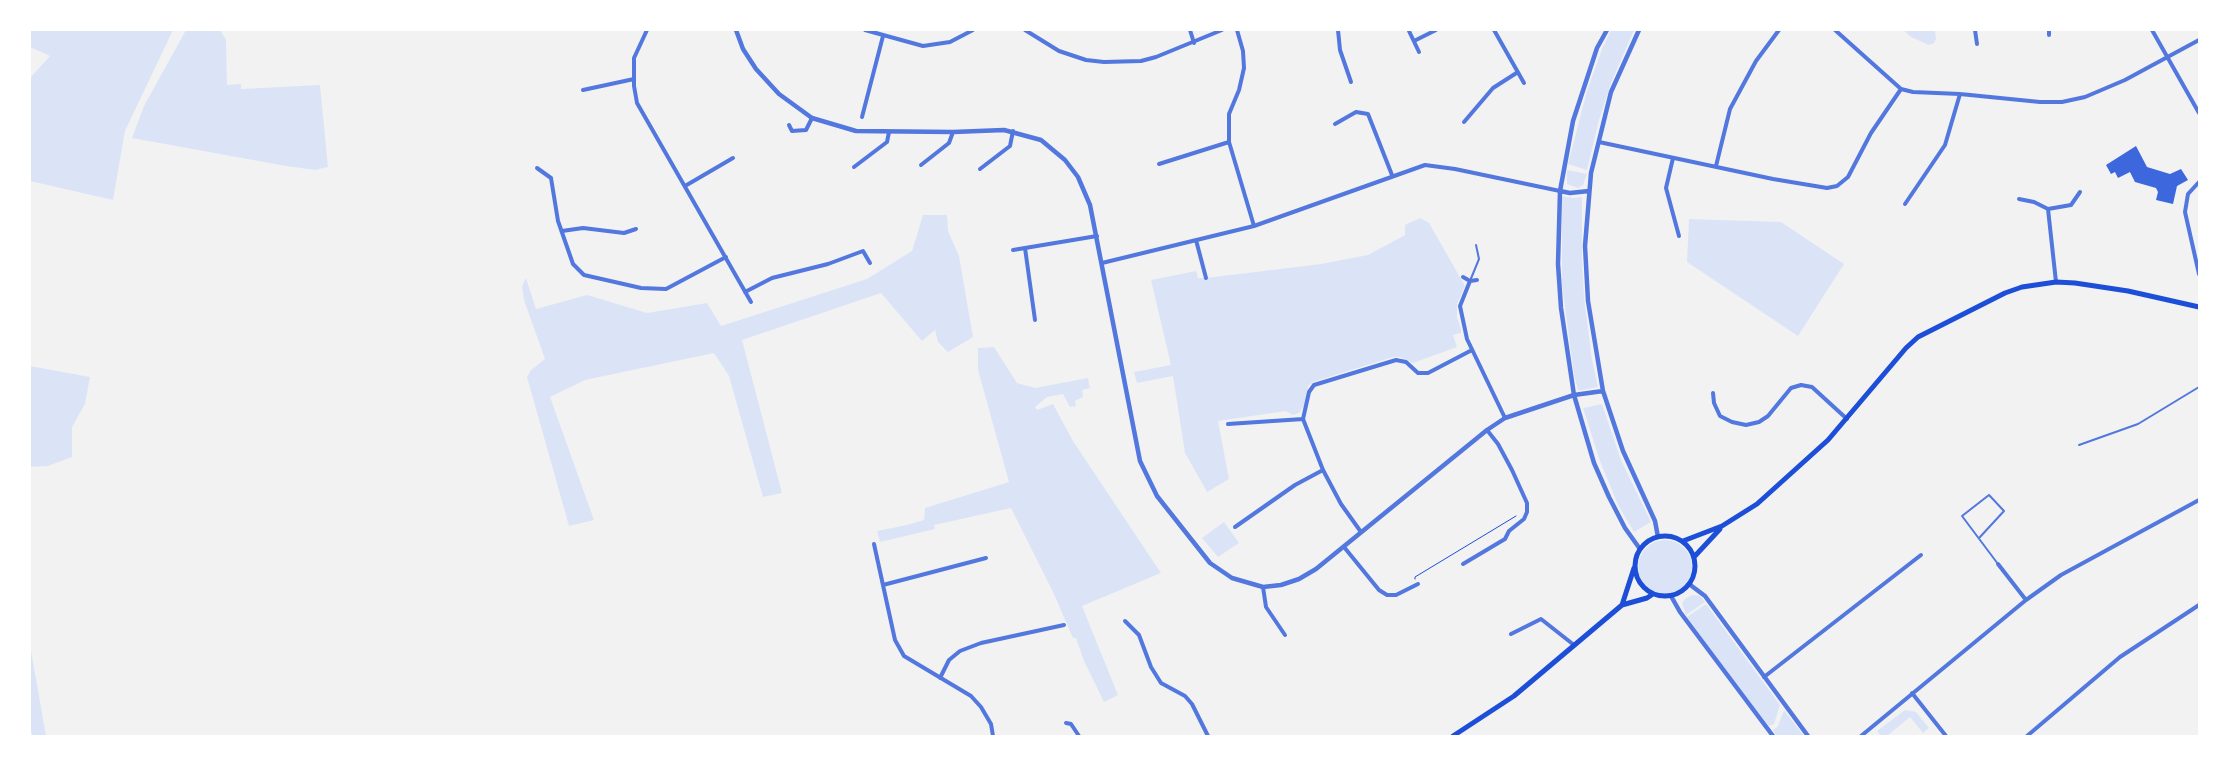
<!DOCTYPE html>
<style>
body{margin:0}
#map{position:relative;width:2229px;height:766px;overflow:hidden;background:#f2f2f2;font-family:"Source Sans 3",sans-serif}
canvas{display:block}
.frame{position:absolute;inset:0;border:31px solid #fff;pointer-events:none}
</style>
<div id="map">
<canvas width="2229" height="766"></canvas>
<div class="frame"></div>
</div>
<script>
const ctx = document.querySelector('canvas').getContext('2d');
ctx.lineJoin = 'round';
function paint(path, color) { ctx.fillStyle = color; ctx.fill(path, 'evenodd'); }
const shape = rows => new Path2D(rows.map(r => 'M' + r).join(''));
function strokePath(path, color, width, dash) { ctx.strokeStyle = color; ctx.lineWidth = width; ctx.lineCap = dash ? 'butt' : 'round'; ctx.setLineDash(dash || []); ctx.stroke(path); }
paint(shape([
 [30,30,173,30,125,131,113,200,30,181,30,78,50,56,30,47],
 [186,30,220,30,226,40,227,85,241,84,241,89,320,85,328,167,315,170,286,166,132,138,144,106],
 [1611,30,1634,30,1611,83,1599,120,1587,170,1568,164,1587,91,1602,49],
 [1903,30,1935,30,1936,39,1934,43,1929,45,1911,37],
 [1567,170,1587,174,1583,185,1578,188,1567,184],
 [1562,196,1573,198,1582,197,1582,259,1584,297,1592,360,1598,387,1582,390,1578,390,1574,375,1562,285],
 [923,215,947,215,948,231,959,256,973,337,948,352,938,342,935,330,922,341,881,293,742,340,782,493,763,497,729,376,714,353,585,380,550,397,594,520,569,526,527,377,531,370,545,359,524,300,522,286,526,278,536,309,587,295,647,313,707,303,721,326,867,279,912,251],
 [1420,218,1429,223,1465,286,1457,304,1457,318,1461,329,1461,333,1453,335,1457,347,1413,363,1400,357,1393,357,1313,382,1308,386,1304,405,1299,413,1293,415,1286,411,1218,421,1229,479,1207,492,1185,453,1173,376,1137,383,1134,372,1171,365,1151,280,1196,271,1198,278,1206,278,1321,264,1368,255,1405,235,1405,225],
 [1689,219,1781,222,1844,264,1798,336,1687,262],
 [994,347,1017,383,1035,388,1088,378,1090,388,1082,390,1083,397,1075,401,1076,406,1070,407,1063,394,1047,397,1035,407,1037,410,1053,404,1073,441,1161,573,1082,606,1118,695,1104,702,1084,661,1076,638,1073,638,1053,592,1011,508,934,525,935,529,880,542,877,531,907,525,924,520,925,508,1009,482,978,370,978,348],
 [30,366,90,377,85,404,72,427,72,457,48,466,30,467],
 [1602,404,1621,460,1651,522,1634,532,1618,505,1600,461,1583,408],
 [1224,522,1239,543,1218,557,1202,538],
 '1638 567a27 27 0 1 1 54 0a27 27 0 1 1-54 0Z',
 [1693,595,1700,596,1705,602,1686,615,1682,603,1686,598],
 [1706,604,1780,705,1774,724,1769,726,1741,692,1687,617],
 [30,645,46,736,32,736,30,723],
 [1784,710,1804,736,1777,736,1773,730,1778,726],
 [1905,710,1916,712,1929,728,1923,733,1910,717,1887,736,1881,736,1877,731]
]), '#dbe4f7');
paint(shape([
 [2136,146,2147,167,2170,174,2181,169,2188,180,2177,186,2173,204,2156,200,2158,192,2156,188,2135,182,2130,172,2118,178,2115,172,2111,174,2106,165]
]), '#3d67dc');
strokePath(shape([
 [1415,579,1415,577,1516,516]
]), '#1d4ed8', 1);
strokePath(shape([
 [1470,281,1479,259,1476,245],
 [2079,445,2138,424,2199,387],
 [1980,537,2004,511,1989,495,1962,516,1998,564]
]), '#5277de', 2);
strokePath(shape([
 [647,30,634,58,634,86,637,103,751,302],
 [865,30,923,46,950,42,973,30],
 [1025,30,1059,51,1086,60,1104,62,1141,61,1156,57,1222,30],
 [1190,30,1194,43],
 [1237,30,1243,51,1244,68,1239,90,1229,114,1229,142,1254,226],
 [1338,30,1340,50,1351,82],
 [1494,30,1524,83],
 [1835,30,1901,89,1913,92,1960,94,2040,102,2062,102,2085,97,2125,80,2199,40],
 [1975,30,1977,44],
 [2049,30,2049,35],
 [2152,30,2199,113],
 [1409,31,1419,52],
 [1414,41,1436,30],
 [583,90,634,79],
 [862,117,883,36],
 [1464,122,1493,88,1518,72],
 [1335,124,1356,112,1368,114,1392,175],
 [789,125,792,131,806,130,812,118],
 [1599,142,1773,179,1827,188,1837,186,1848,177,1871,133,1901,89],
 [1673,158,1666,188,1679,236],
 [1159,164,1229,142],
 [921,165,949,143,953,132],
 [1716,166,1730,109,1756,61,1779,30],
 [854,167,887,142,889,132],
 [537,168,551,178,558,221,573,264,584,275,641,288,666,289,726,257],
 [980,169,1010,146,1013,131],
 [2199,182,2188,194,2185,212,2199,274],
 [685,186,733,158],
 [2019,199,2034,202,2048,209,2056,282],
 [1905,204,1945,145,1960,94],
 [2048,209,2071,205,2080,192],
 [562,231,583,228,624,233,636,229],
 [1196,240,1206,278],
 [1013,250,1025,248],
 [1102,263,1254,226,1425,165,1455,169,1560,191],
 [1463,277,1470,281],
 [1477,280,1470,281,1460,306,1467,339,1505,418],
 [745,292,772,278,828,264,863,251,870,263],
 [1035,320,1025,248,1097,236],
 [1713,393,1714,403,1720,416,1732,422,1746,425,1759,422,1768,416,1791,388,1801,385,1812,387,1847,419],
 [1303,419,1309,392,1314,385,1396,360,1406,362,1418,373,1428,373,1472,350],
 [1228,424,1303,419,1323,470,1341,504,1361,532],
 [1235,527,1295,485,1323,470],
 [874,544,895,640,904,656,971,696,981,707,991,724,993,736],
 [1344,547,1379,590,1387,595,1396,595,1418,584],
 [1463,564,1505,539,1509,531,1524,519,1527,512,1527,503,1512,470,1498,444,1487,430],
 [1998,564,2026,600],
 [883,585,986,558],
 [1263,587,1266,607,1285,635],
 [1125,621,1139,635,1151,667,1161,683,1185,696,1192,704,1208,736],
 [1511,634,1541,619,1574,645],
 [1764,677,1921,555],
 [940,678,949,660,960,651,981,643,1064,625],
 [1912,693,1946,736],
 [1066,723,1071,724,1079,736],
 [1861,736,2026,600,2061,575,2199,500],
 [2027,736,2120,657,2199,605]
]), '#5277de', 4);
strokePath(shape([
 [736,30,743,49,756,69,779,94,812,118,856,131,953,132,1004,130,1041,140,1065,160,1078,177,1090,205,1140,461,1157,496,1210,563,1232,578,1263,587,1281,585,1299,579,1316,569,1487,430,1505,418,1574,395,1603,391],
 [1607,30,1597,48,1573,121,1560,191,1558,264,1561,308,1574,395,1594,463,1609,497,1625,528,1640,549],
 [1639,30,1611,92,1591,173,1585,246,1588,301,1603,391,1623,451,1655,521,1658,537],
 [1560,191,1570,193,1589,191],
 [1689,584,1705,596,1808,736],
 [1671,596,1680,612,1773,736]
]), '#5277de', 4.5);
strokePath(shape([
 '1635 566a30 30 0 1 1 60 0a30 30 0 1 1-60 0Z',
 [1683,541,1722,526,1757,504,1828,440,1906,348,1918,337,2005,293,2022,287,2056,282,2075,283,2128,291,2199,307],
 [1694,557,1720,529],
 [1622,605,1634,568],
 [1453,736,1514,696,1622,605,1647,598,1653,594]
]), '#1d4ed8', 5);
</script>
